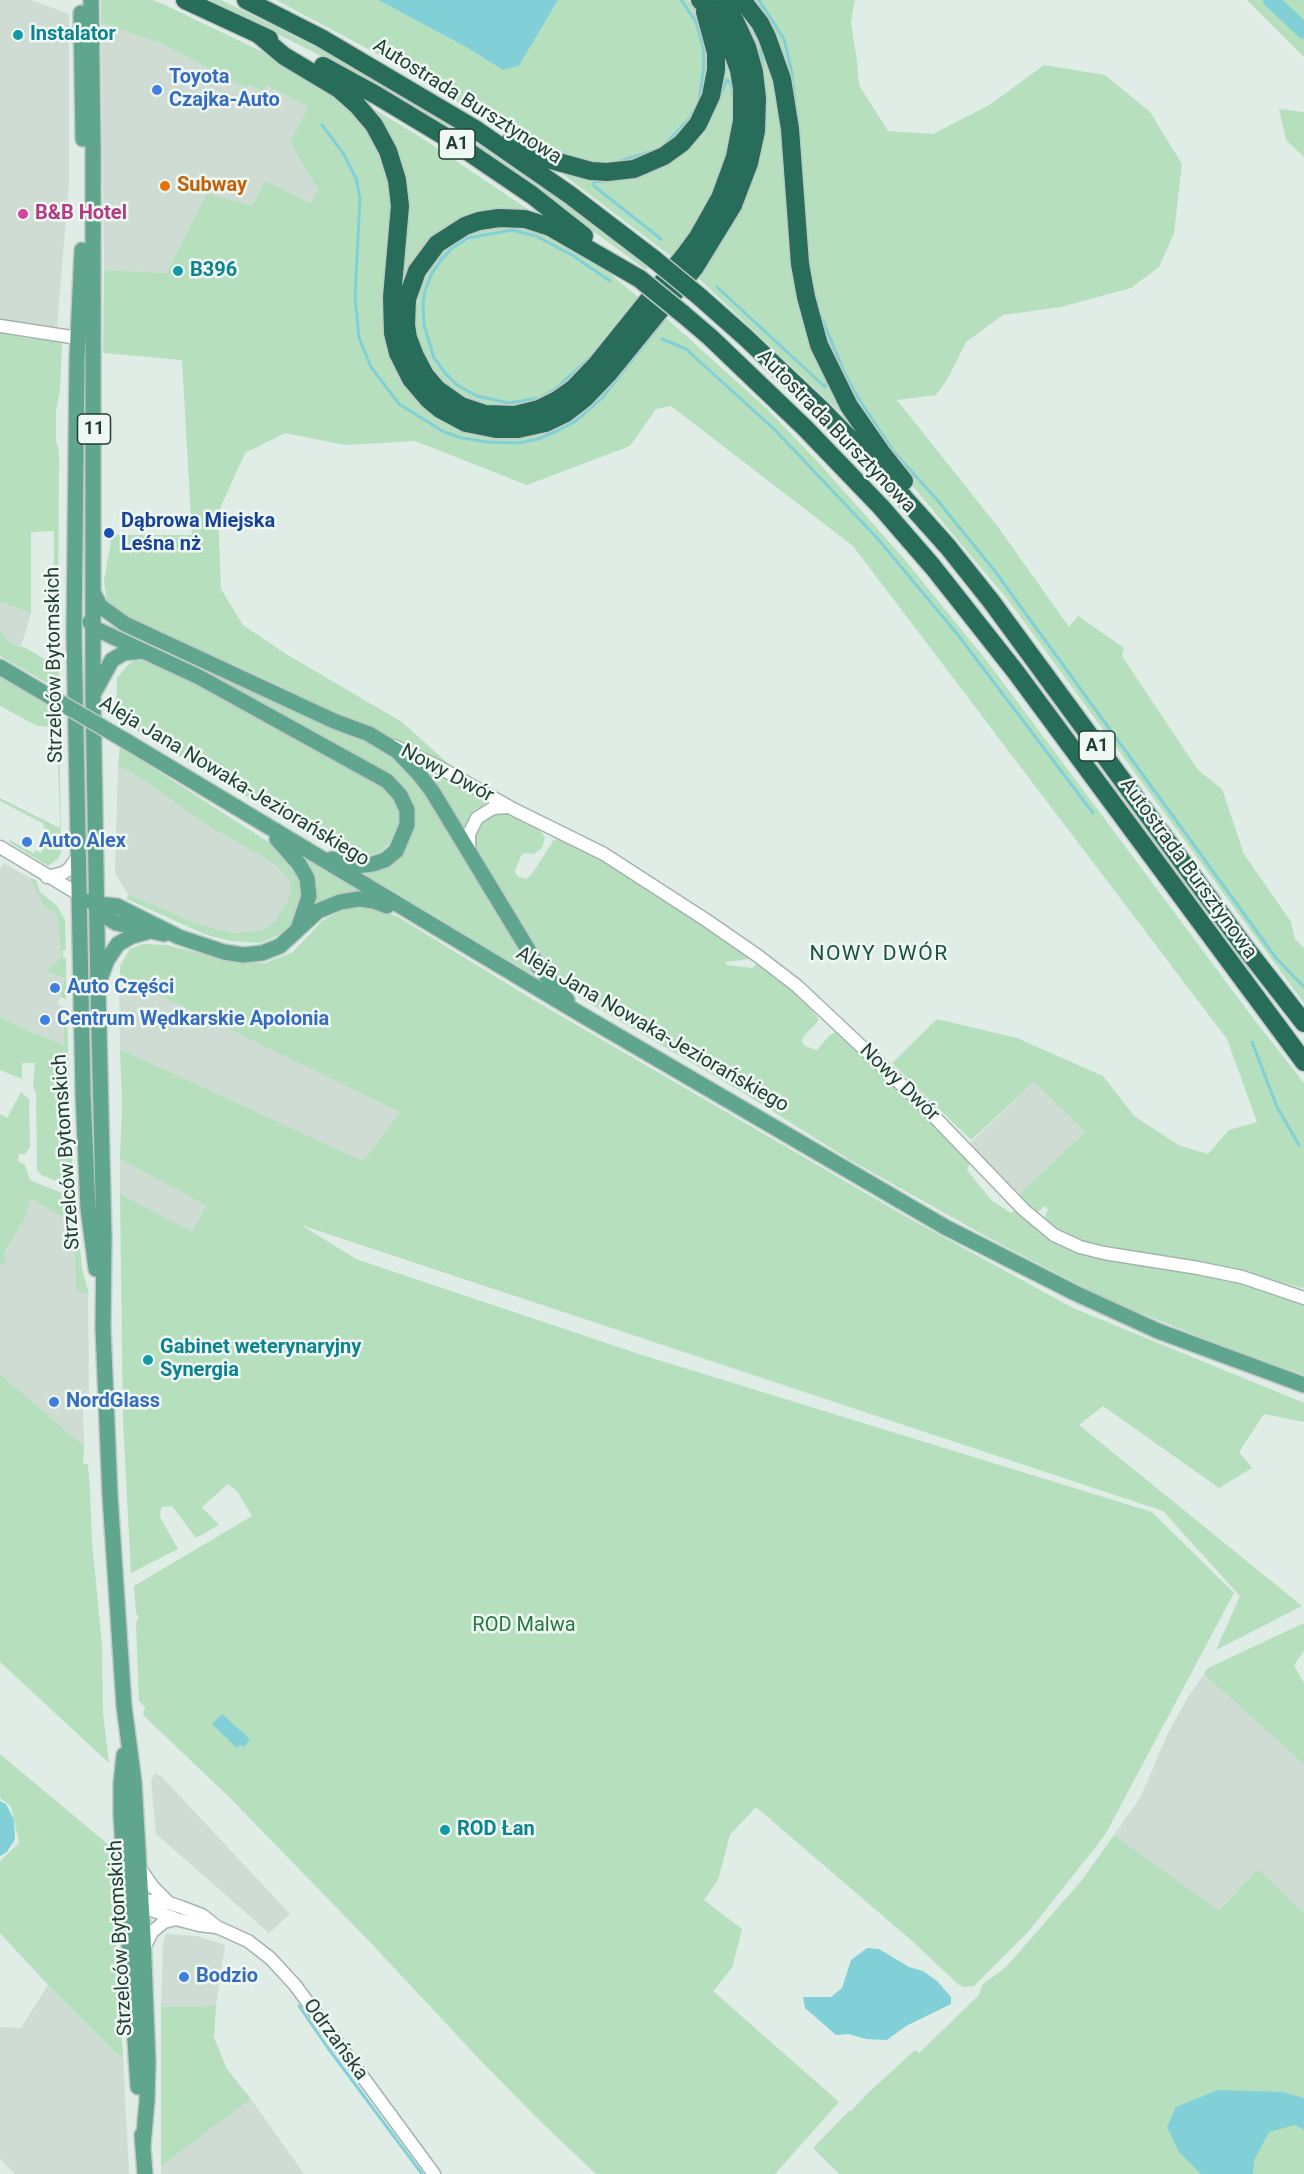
<!DOCTYPE html>
<meta charset="utf-8">
<style>
body{margin:0}
canvas{display:block;background:#e0ece6}
</style>
<canvas width="1304" height="2174"></canvas>
<script>
const ctx = document.querySelector('canvas').getContext('2d');
ctx.lineJoin = 'round';
function paint(path, color) { ctx.fillStyle = color; ctx.fill(path, 'evenodd'); }
const shape = rows => new Path2D(rows.map(r => 'M' + r).join(''));
function strokePath(path, color, width, dash) { ctx.strokeStyle = color; ctx.lineWidth = width; ctx.lineCap = dash ? 'butt' : 'round'; ctx.setLineDash(dash || []); ctx.stroke(path); }
function write(font, color, halo, rows, align = 'center') {
  ctx.font = font + ' Roboto,sans-serif'; ctx.lineWidth = 5; ctx.setLineDash([]); ctx.textBaseline = 'middle'; ctx.strokeStyle = halo; ctx.fillStyle = color; for (const [text, x, y, turn = 0] of rows) {
    ctx.save(); ctx.translate(x, y); ctx.rotate((+turn || 0) * Math.PI / 180); ctx.textAlign = isNaN(turn) ? turn : align; if (halo) ctx.strokeText(text, 0, 0); ctx.fillText(text, 0, 0); ctx.restore();
  }
}
paint(shape([
 [0,0,31,0,69,14,69,182,57,327,7,323,0,319],
 [101,23,162,44,246,88,248,84,266,85,308,107,290,142,318,190,312,203,265,182,252,206,207,193,166,273,104,270],
 [0,602,31,613,21,647,6,639,3,633,0,631],
 [118,765,148,783,205,824,275,864,290,880,289,898,276,921,264,930,233,933,195,923,128,894,115,873],
 [4,863,33,880,43,905,56,914,65,978,58,1004,64,1007,65,1045,29,1031,0,1017,0,869],
 [119,976,146,988,400,1112,363,1161,120,1049],
 [1034,1082,1085,1132,1020,1195,970,1145,970,1143],
 [120,1159,206,1204,192,1233,120,1194],
 [31,1198,73,1224,76,1288,80,1293,88,1294,89,1402,83,1407,84,1446,0,1374,0,1265,6,1263,4,1255,24,1220],
 [1204,1674,1304,1762,1304,1913,1258,1869,1219,1912,1114,1835,1140,1798,1169,1731,1188,1697],
 [155,1773,162,1777,290,1914,269,1933,156,1834,151,1781],
 [166,1934,197,1936,225,1945,216,2006,161,2007,163,1942],
 [48,1985,117,2054,123,2056,129,2174,15,2174,0,2159,0,2027,21,2028],
 [251,2099,304,2174,161,2174,161,2166]
]), '#cedcd4');
paint(shape([
 [101,0,152,0,163,4,275,58,330,90,355,112,374,137,391,179,392,354,506,436,664,316,765,407,819,463,906,561,990,665,1253,1018,1304,1083,1304,1288,1231,1270,1087,1243,1074,1239,1050,1226,1044,1220,1048,1209,1045,1206,1039,1211,1033,1212,1017,1197,1085,1132,1034,1082,971,1140,892,1063,937,1019,1017,1038,1103,1076,1134,1116,1180,1146,1208,1154,1229,1130,1257,1122,1227,1039,853,546,671,406,656,409,630,446,527,485,415,441,345,445,285,433,245,453,218,513,221,589,243,625,286,654,402,722,452,767,235,665,129,619,129,617,119,613,107,602,104,581,112,535,192,535,182,360,103,353,104,270,166,273,207,193,252,206,265,181,311,203,318,190,290,142,308,107,266,85,263,91,248,84,246,88,162,44,101,23],
 [210,0,221,0,268,23,327,53,435,116,532,180,593,224,648,267,646,270,528,183,327,59],
 [276,0,378,0,466,47,503,70,519,66,558,0,688,0,693,6,706,34,711,63,699,112,669,146,634,163,591,165,526,143,374,52],
 [727,0,735,0,748,16,777,74,792,219,844,407,840,412,695,275,748,182],
 [750,0,855,0,851,22,857,61,859,85,888,131,933,134,991,104,1044,65,1105,75,1150,112,1182,164,1174,233,1159,267,1131,288,1061,307,1003,315,966,342,948,378,936,395,897,400,998,527,1069,627,1078,616,1124,648,1122,656,1198,770,1222,789,1244,854,1291,922,1295,939,1304,948,1304,1003,1008,600,900,471,834,366,809,286,794,111],
 [1247,0,1304,0,1304,57],
 [725,45,738,103,724,177,676,260,552,166,583,175,683,148],
 [364,103,422,138,538,216,513,213,482,215,456,225,438,237,423,252,409,279,403,300,404,337,416,368,427,384,441,398,465,412,487,418,509,421,543,413,567,400,583,386,651,307,655,310,589,388,571,402,544,417,528,422,509,425,486,423,463,416,439,401,423,386,405,356,400,338,397,318,404,225,404,193,393,152,386,138,362,104],
 [1279,109,1304,112,1304,157,1286,140],
 [492,225,542,230,597,263,643,301,588,365,547,400,510,409,469,403,438,380,420,352,412,322,415,290,443,248,474,229],
 [0,333,31,339,33,336,59,341,62,344,60,391,56,410,56,440,59,451,58,630,53,630,54,531,31,532,31,613,0,602],
 [0,631,7,637,6,639,20,647,24,647,53,664,54,636,58,636,59,690,0,656],
 [138,657,153,659,377,782,392,794,399,811,399,826,393,840,380,852,363,857,343,854,116,718,117,678,127,666],
 [211,669,379,747,393,757,424,789,537,974,533,975,361,872,390,862,406,797,208,676],
 [0,674,59,711,61,852,58,859,48,866,9,842,10,840,33,853,36,850,41,853,50,831,43,827,44,824,0,801,0,798,60,828,57,727,37,726,0,706],
 [120,747,289,855,303,875,305,893,299,913,290,927,275,937,260,943,230,941,204,934,127,899,128,894,195,923,233,933,264,930,275,921,289,898,290,881,275,864,205,824,148,783,118,765],
 [417,761,489,802,477,811,466,831,429,774],
 [505,812,535,825,545,837,542,848,538,851,533,854,524,853,521,856,515,871,517,876,526,879,532,874,553,841,558,838,565,839,602,857,752,957,750,959,725,962,727,965,752,968,759,962,794,990,818,1018,818,1021,804,1036,802,1041,805,1046,817,1050,830,1035,836,1032,842,1035,893,1083,959,1149,970,1162,967,1170,991,1200,1011,1213,1017,1209,1052,1239,1221,1276,1304,1302,1304,1375,1236,1351,1133,1310,1097,1294,1000,1244,850,1160,742,1092,579,997,555,976,474,850,473,830,488,814],
 [301,852,372,894,310,911,312,872],
 [30,878,36,880,40,892,57,906,65,920,66,950,63,950,63,957,66,958,66,999,60,997,65,978,46,971,62,957,56,914,43,905],
 [360,908,380,908,400,918,532,999,905,1216,1073,1308,1304,1403,1304,1422,1264,1414,1239,1452,1252,1468,1219,1488,1103,1406,1079,1425,1302,1606,1216,1650,1240,1596,1163,1511,301,1225,356,1259,642,1355,1152,1512,1234,1593,1105,1835,1029,1931,974,1986,964,1987,959,1985,911,1940,756,1807,730,1835,718,1880,704,1900,742,1929,732,1968,713,1991,839,2102,775,2174,596,2174,538,2119,481,2061,369,1941,229,1797,143,1715,145,1707,139,1701,136,1623,139,1617,136,1614,134,1586,252,1516,237,1491,228,1484,202,1507,219,1525,196,1538,172,1506,161,1507,160,1517,178,1549,131,1573,123,1421,120,1194,192,1232,206,1205,120,1159,122,1107,120,1049,363,1161,400,1112,120,976,120,966,130,949,143,944,167,945,237,963,265,963,293,952,322,921,342,910],
 [64,1007,67,1008,69,1084,70,1128,67,1129,67,1133,70,1135,74,1187,72,1187,41,1175,37,1170,36,1093,33,1087,35,1063,22,1063,22,1079,0,1070,0,1017,29,1031,64,1045],
 [21,1092,29,1099,30,1147,25,1154,19,1154,18,1161,25,1165,30,1180,64,1194,75,1196,82,1268,89,1294,80,1293,76,1288,73,1224,31,1198,24,1220,4,1254,7,1263,0,1265,0,1116,1,1114,7,1118],
 [0,1374,84,1446,83,1464,88,1464,90,1491,92,1542,102,1645,103,1712,109,1763,0,1662],
 [1304,1623,1304,1651,1294,1665,1304,1683,1304,1764,1204,1674,1208,1668],
 [0,1754,110,1846,123,2056,117,2054,48,1985,0,1933,0,1861,19,1843,11,1806,0,1798],
 [1114,1835,1219,1911,1258,1869,1304,1913,1304,2174,839,2174,813,2148,849,2111,851,2111,868,2093,915,2050,919,2053,979,1995,982,1985,1006,1967,1082,1880],
 [216,2006,214,2038,227,2069,251,2099,161,2166,161,2007]
]), '#b6dfbe');
paint(shape([
 [378,0,558,0,519,66,503,70,466,47],
 [222,1714,250,1739,244,1747,240,1745,237,1748,212,1724],
 [0,1801,6,1804,14,1820,15,1839,7,1852,0,1856],
 [867,1948,879,1949,909,1967,923,1971,937,1981,951,1997,951,2004,906,2026,887,2040,866,2039,848,2034,836,2035,805,2008,803,1997,831,1997,842,1988,851,1960],
 [1218,2090,1283,2092,1304,2098,1304,2130,1295,2125,1269,2132,1254,2160,1253,2174,1201,2174,1179,2152,1167,2127,1176,2107]
]), '#82d0d7');
strokePath(shape([
 [759,0,784,39,791,68,798,123],
 [760,50,767,62],
 [761,54,764,80],
 [727,80,731,83,733,95],
 [712,114,727,80],
 [322,125,343,153,356,178,360,199,355,296,359,338,371,367,399,404,444,432,462,438,488,442,518,443,538,439,559,430,576,421,602,398,663,321],
 [664,145,690,118,699,101,704,66,703,47,696,22,681,0],
 [620,161,656,150],
 [724,163,728,146],
 [615,180,594,182,594,186,661,239],
 [808,255,810,269],
 [707,265,734,220],
 [812,281,817,304],
 [717,287,825,387,827,383,822,370],
 [820,314,845,374,860,401,894,452,938,501,994,570,1276,958,1304,987],
 [662,339,686,349,775,430,878,539,958,635,1093,813],
 [594,354,555,389,540,398,509,403,477,396,457,385,446,374,434,358,424,325,423,303,425,291,431,275,441,260,452,248,468,238,512,230,536,236,572,255,610,281],
 [1252,1042,1277,1107,1299,1145],
 [299,2006,328,2048,422,2174]
]), '#82d0d7', 3);
strokePath(shape([
 [1271,0,1304,31]
]), '#82d0d7', 16);
const minor = shape([
 [0,326,78,338],
 [394,746,437,766,513,809,604,854,706,920,758,956,797,986,862,1047,924,1106,1024,1210,1054,1235,1080,1247,1104,1253,1198,1268,1242,1277,1304,1298],
 [0,847,80,895],
 [469,850,469,834,477,818,493,808,507,807],
 [47,877,63,873,69,869,79,855],
 [139,1867,153,1887,169,1903],
 [139,1902,149,1909,176,1919,199,1925,216,1927],
 [134,1909,137,1906,151,1901,169,1903,181,1907,202,1915,217,1927,248,1941,270,1958,295,1985,434,2174],
 [144,1948,152,1932,164,1922,176,1919]
]);
const major = shape([
 [91,0,93,146,93,694,98,988,104,1238,103,1328,110,1496,124,1706,134,1782,143,1936,148,2061,147,2100,143,2146],
 [81,13,83,139],
 [82,250,77,358,74,634,83,1094,88,1208,96,1269],
 [94,594,100,606,125,624,334,721,369,734,397,751,418,773,432,791,538,966,567,1000],
 [90,622,94,628,199,677,387,781,400,795,407,810,407,825,396,851,385,860,373,864,355,866,332,859],
 [0,667,32,686],
 [95,691,112,660,124,653,143,651],
 [126,741,577,1012,945,1227,1075,1293,1158,1331,1304,1385],
 [277,839,299,864,307,878,309,896,299,926],
 [90,901,97,904,117,906,179,937,224,952,243,955,262,953,280,946,318,911,340,902,359,899,374,901,387,906],
 [97,904,108,918,116,923,164,934],
 [101,976,107,960,118,944,132,936,147,932],
 [124,1755,121,1784,121,1815,138,2087],
 [142,2135,145,2174]
]);
const highway = shape([
 [185,0,269,39],
 [246,0,321,38,475,129,570,195,655,260],
 [742,0,760,23,767,37,782,79,790,129,800,264,806,297,819,345,849,406,881,452,904,481],
 [258,34,284,56,339,89,357,105,374,125,388,151,397,180,400,206,392,297,393,333,398,353,411,379,428,399,440,409,466,423,496,429,518,429,545,423,566,413,584,399,608,374,695,267,733,205,749,163,756,131,757,98,754,72,747,47,735,21,722,0],
 [323,66,376,95,454,142,532,195,584,236],
 [510,142,551,160,591,171,607,172,634,169,664,156,682,143,698,124,711,96,716,70,716,53,705,12],
 [640,279,550,227,525,219,499,218,479,221,465,226,437,244,417,271,407,299,406,325,408,338,415,356,425,375,437,389,461,406,485,414,515,415,539,409,557,400,574,388,596,365,684,256,698,237,720,198,735,157,742,121,742,88,739,70,726,34,715,16,700,0],
 [700,297,745,337,821,409,864,453,948,547,991,601,1244,946,1304,1023],
 [683,314,710,337,805,428,881,507,933,567,1015,671,1304,1062]
]);
strokePath(minor, '#a2b4ad', 15);
strokePath(major, '#c0c9c6', 18);
strokePath(highway, '#c0c9c6', 21);
strokePath(minor, '#fff', 12);
strokePath(major, '#60a68f', 15);
strokePath(highway, '#286d59', 18);
const majorBridge = shape([
 [32,686,126,741]
]);
const highwayBridge = shape([
 [655,260,700,297],
 [640,279,683,314]
]);
strokePath(majorBridge, '#c0c9c6', 18, []);
strokePath(highwayBridge, '#c0c9c6', 21, []);
strokePath(majorBridge, '#60a68f', 15);
strokePath(highwayBridge, '#286d59', 18);
for (const [x, y, r, color] of [
 [18,35,6,"#0f9aa8"],
 [157,90,6,"#3f7fe0"],
 [165,186,6,"#e8710a"],
 [23,214,6,"#d1479c"],
 [178,271,6,"#0f9aa8"],
 [109,533,6,"#1a4fb4"],
 [27,842,6,"#3f7fe0"],
 [55,988,6,"#3f7fe0"],
 [45,1020,6,"#3f7fe0"],
 [148,1360,6,"#0f9aa8"],
 [54,1402,6,"#3f7fe0"],
 [445,1830,6,"#0f9aa8"],
 [184,1977,6,"#3f7fe0"]
]) { const dot = new Path2D(); dot.arc(x, y, r, 0, 2 * Math.PI); ctx.fillStyle = color; ctx.fill(dot); strokePath(dot, '#f0f8f4', 2); }
for (const [x, y, w] of [
 [457,144,36],
 [94,429,33],
 [1097,746,36]
]) { const box = new Path2D(); box.roundRect(x - w / 2, y - 15, w, 30, 4.5); ctx.fillStyle = '#f0f8f4'; ctx.fill(box); strokePath(box, '#1f3e33', 1.5); }
write('bold 18px', '#1f3e33', null, [
 ["A1",457,144],
 ["11",94,429],
 ["A1",1097,746]
]);
write('bold 20px', '#0d838f', '#f0f8f4', [
 ["Instalator",30,35],
 ["B396",190,271],
 ["Gabinet weterynaryjny",160,1348],
 ["Synergia",160,1371],
 ["ROD Łan",457,1830]
], 'left');
write('bold 20px', '#366cbe', '#f0f8f4', [
 ["Toyota",169,78],
 ["Czajka-Auto",169,101],
 ["Auto Alex",39,842],
 ["Auto Części",67,988],
 ["Centrum Wędkarskie Apolonia",57,1020],
 ["NordGlass",66,1402],
 ["Bodzio",196,1977]
], 'left');
write('20px', '#1f3e33', '#f0f8f4', [
 ["Autostrada Bursztynowa",467,102,32],
 ["Autostrada Bursztynowa",836,432,46],
 ["Strzelców Bytomskich",55,665,-91],
 ["Nowy Dwór",447,774,28],
 ["Aleja Jana Nowaka-Jeziorańskiego",234,782,31],
 ["Autostrada Bursztynowa",1188,869,54],
 ["Aleja Jana Nowaka-Jeziorańskiego",652,1030,30],
 ["Nowy Dwór",899,1083,44],
 ["Strzelców Bytomskich",67,1152,-94],
 ["Strzelców Bytomskich",121,1938,-93],
 ["Odrzańska",335,2040,54]
]);
write('bold 20px', '#c56008', '#f0f8f4', [
 ["Subway",177,186]
], 'left');
write('bold 20px', '#b23c85', '#f0f8f4', [
 ["B&B Hotel",35,214]
], 'left');
write('bold 20px', '#164399', '#f0f8f4', [
 ["Dąbrowa Miejska",121,522],
 ["Leśna nż",121,545]
], 'left');
write('20px', '#26783f', '#f0f8f4', [
 ["ROD Malwa",524,1626]
]);
ctx.letterSpacing = '1.5px';
write('21px', '#195240', '#f0f8f4', [
 ["NOWY DWÓR",879,955]
]);
ctx.letterSpacing = '0px';
</script>
